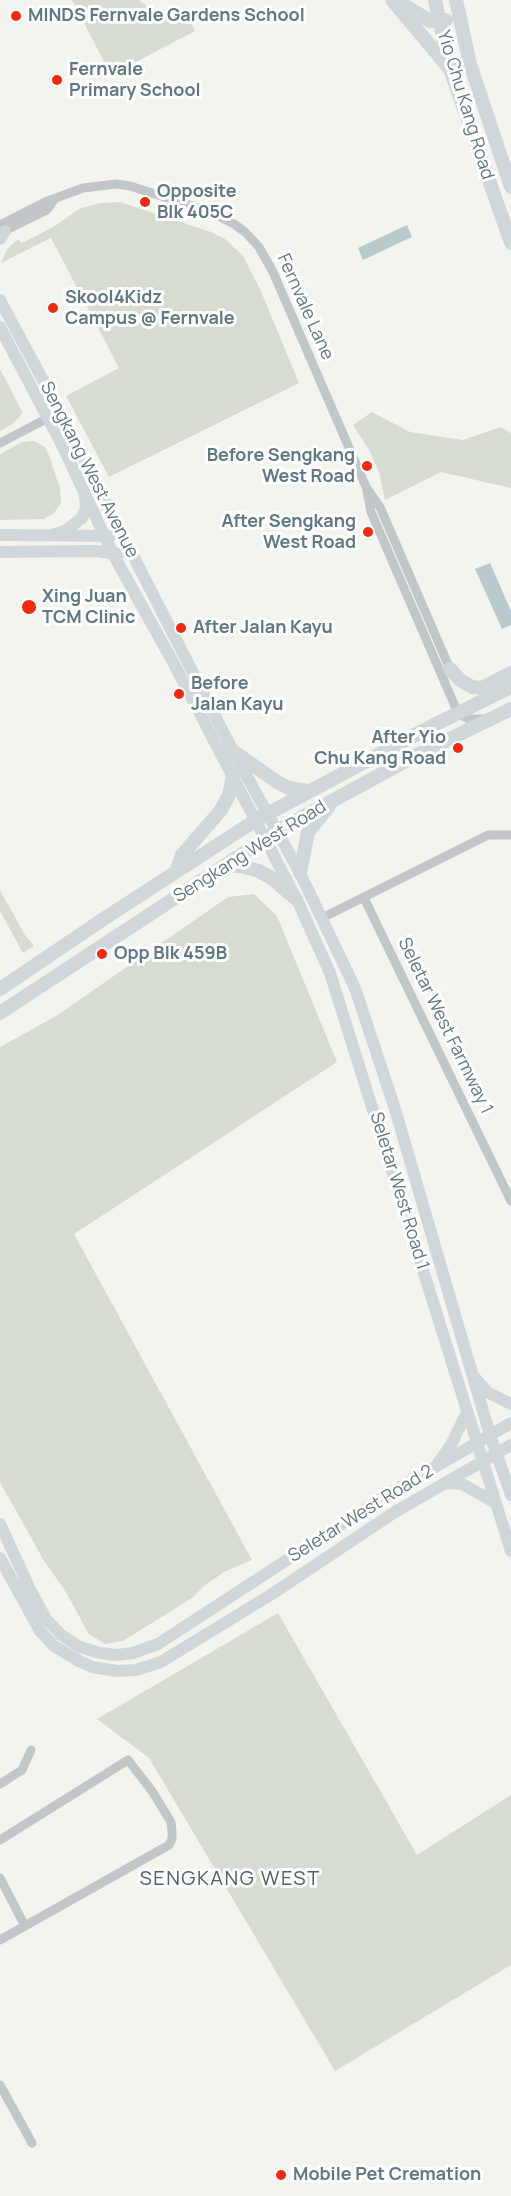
<!DOCTYPE html>
<style>
body{margin:0}
canvas{display:block;background:#f4f4ef}
</style>
<canvas width="511" height="2196"></canvas>
<script>
const ctx = document.querySelector('canvas').getContext('2d');
ctx.lineJoin = 'round';
function paint(path, color) { ctx.fillStyle = color; ctx.fill(path, 'evenodd'); }
const shape = rows => new Path2D(rows.map(r => 'M' + r).join(''));
function strokePath(path, color, width, dash) { ctx.strokeStyle = color; ctx.lineWidth = width; ctx.lineCap = dash ? 'butt' : 'round'; ctx.setLineDash(dash || []); ctx.stroke(path); }
function write(font, color, halo, rows, align = 'center') {
  ctx.font = font + ' Manrope,sans-serif'; ctx.lineWidth = 6; ctx.setLineDash([]); ctx.textBaseline = 'middle'; ctx.strokeStyle = halo; ctx.fillStyle = color; for (const [text, x, y, turn = 0] of rows) {
    ctx.save(); ctx.translate(x, y); ctx.rotate((+turn || 0) * Math.PI / 180); ctx.textAlign = isNaN(turn) ? turn : align; if (halo) ctx.strokeText(text, 0, 0); ctx.fillText(text, 0, 0); ctx.restore();
  }
}
paint(shape([
 [72,0,139,0,154,11,170,18,190,20,195,31,111,75],
 [120,202,211,232,225,239,243,256,260,289,299,383,109,477,66,396,119,368,51,238,1,263,7,249,18,239,22,243,55,226,79,209,100,203],
 [0,369,23,413,13,424,0,431],
 [372,412,410,432,463,440,501,427,511,433,511,488,441,472,385,500,379,472,369,450,353,425],
 [34,441,45,447,48,453,60,488,61,503,54,513,44,519,0,520,0,454,22,442],
 [0,890,25,935,34,946,23,953,0,911],
 [254,894,277,916,337,1062,74,1234,252,1560,224,1572,204,1586,192,1598,123,1641,105,1644,89,1634,64,1589,44,1561,0,1482,0,1047,56,1016,228,897],
 [278,1613,417,1855,511,1795,511,1965,335,2071,149,1758,97,1719]
]), '#d6dcd0');
paint(shape([
 [407,225,412,237,363,260,358,248],
 [490,563,511,611,511,625,502,629,475,569]
]), '#b9c9cc');
strokePath(shape([
 [0,225,45,202,83,188,116,184,130,186,211,212,234,224,245,232,259,247,273,272,366,487,380,507,450,669],
 [0,233,47,210,54,200],
 [0,443,48,418],
 [367,490,371,512,458,713,468,719,483,719],
 [364,898,511,1201],
 [322,918,488,835,511,835],
 [0,1784,22,1770,31,1750],
 [0,1840,128,1760,152,1791,171,1822,172,1831,172,1839,169,1845,0,1940],
 [0,1878,25,1926],
 [0,2085,32,2143]
]), '#c1c6c9', 9);
strokePath(shape([
 [0,239,5,231],
 [0,300,52,397,233,751,300,873,355,988,395,1109,490,1435,511,1495],
 [0,327,63,447,113,554,173,662,299,904,330,973,511,1551],
 [55,534,65,531,82,518,86,508,85,496],
 [0,535,111,536],
 [0,552,95,551,119,554],
 [476,1379,487,1392,511,1404],
 [438,1463,451,1445,467,1412],
 [446,1483,462,1484,496,1503],
 [0,1524,30,1589,46,1619,61,1635,80,1647,100,1653,117,1655,133,1653,158,1644,385,1496,511,1423],
 [0,1558,40,1631,54,1646,79,1661,92,1667,117,1671,136,1670,161,1662,272,1594,395,1512,511,1445]
]), '#d0d7da', 12);
strokePath(shape([
 [392,0,449,68],
 [435,0,450,69,511,243],
 [456,0,470,64,511,187],
 [399,2,430,21,446,20],
 [450,669,460,680,472,687,482,688,511,673],
 [233,751,277,782,289,788,308,791],
 [224,866,240,866,259,871,270,877,296,899],
 [176,872,182,855,221,810,229,795,233,775],
 [300,873,308,832,329,806],
 [0,989,102,920,256,820,434,725,511,687],
 [0,1013,277,831,411,758,511,709]
]), '#d0d7da', 14);
for (const [x, y, r, color] of [
 [16,16,6,"#f5290e"],
 [57,80,6,"#f5290e"],
 [145,202,6,"#f5290e"],
 [53,308,6,"#f5290e"],
 [367,466,6,"#f5290e"],
 [368,532,6,"#f5290e"],
 [29,607,8,"#f5290e"],
 [181,628,6,"#f5290e"],
 [179,694,6,"#f5290e"],
 [458,748,6,"#f5290e"],
 [102,954,6,"#f5290e"],
 [281,2175,6,"#f5290e"]
]) { const dot = new Path2D(); dot.arc(x, y, r, 0, 2 * Math.PI); ctx.fillStyle = color; ctx.fill(dot); strokePath(dot, '#fff', 2); }
write('bold 18px', '#607884', '#fff', [
 ["MINDS Fernvale Gardens School",28,16],
 ["Fernvale",69,70],
 ["Primary School",69,91],
 ["Opposite",157,192],
 ["Blk 405C",157,213],
 ["Skool4Kidz",65,298],
 ["Campus @ Fernvale",65,319],
 ["Before Sengkang",355,456,"right"],
 ["West Road",355,477,"right"],
 ["After Sengkang",356,522,"right"],
 ["West Road",356,543,"right"],
 ["Xing Juan",42,597],
 ["TCM Clinic",42,618],
 ["After Jalan Kayu",193,628],
 ["Before",191,684],
 ["Jalan Kayu",191,705],
 ["After Yio",446,738,"right"],
 ["Chu Kang Road",446,759,"right"],
 ["Opp Blk 459B",114,954],
 ["Mobile Pet Cremation",293,2175]
], 'left');
write('18px', '#607884', '#fff', [
 ["Yio Chu Kang Road",465,105,73],
 ["Fernvale Lane",305,307,66],
 ["Sengkang West Avenue",89,470,63],
 ["Sengkang West Road",250,852,-32],
 ["Seletar West Farmway 1",445,1026,64],
 ["Seletar West Road 1",399,1191,73],
 ["Seletar West Road 2",361,1514,-32]
]);
ctx.letterSpacing = '1.5px';
write('20px', '#4f6068', '#fff', [
 ["SENGKANG WEST",230,1879]
]);
ctx.letterSpacing = '0px';
</script>
